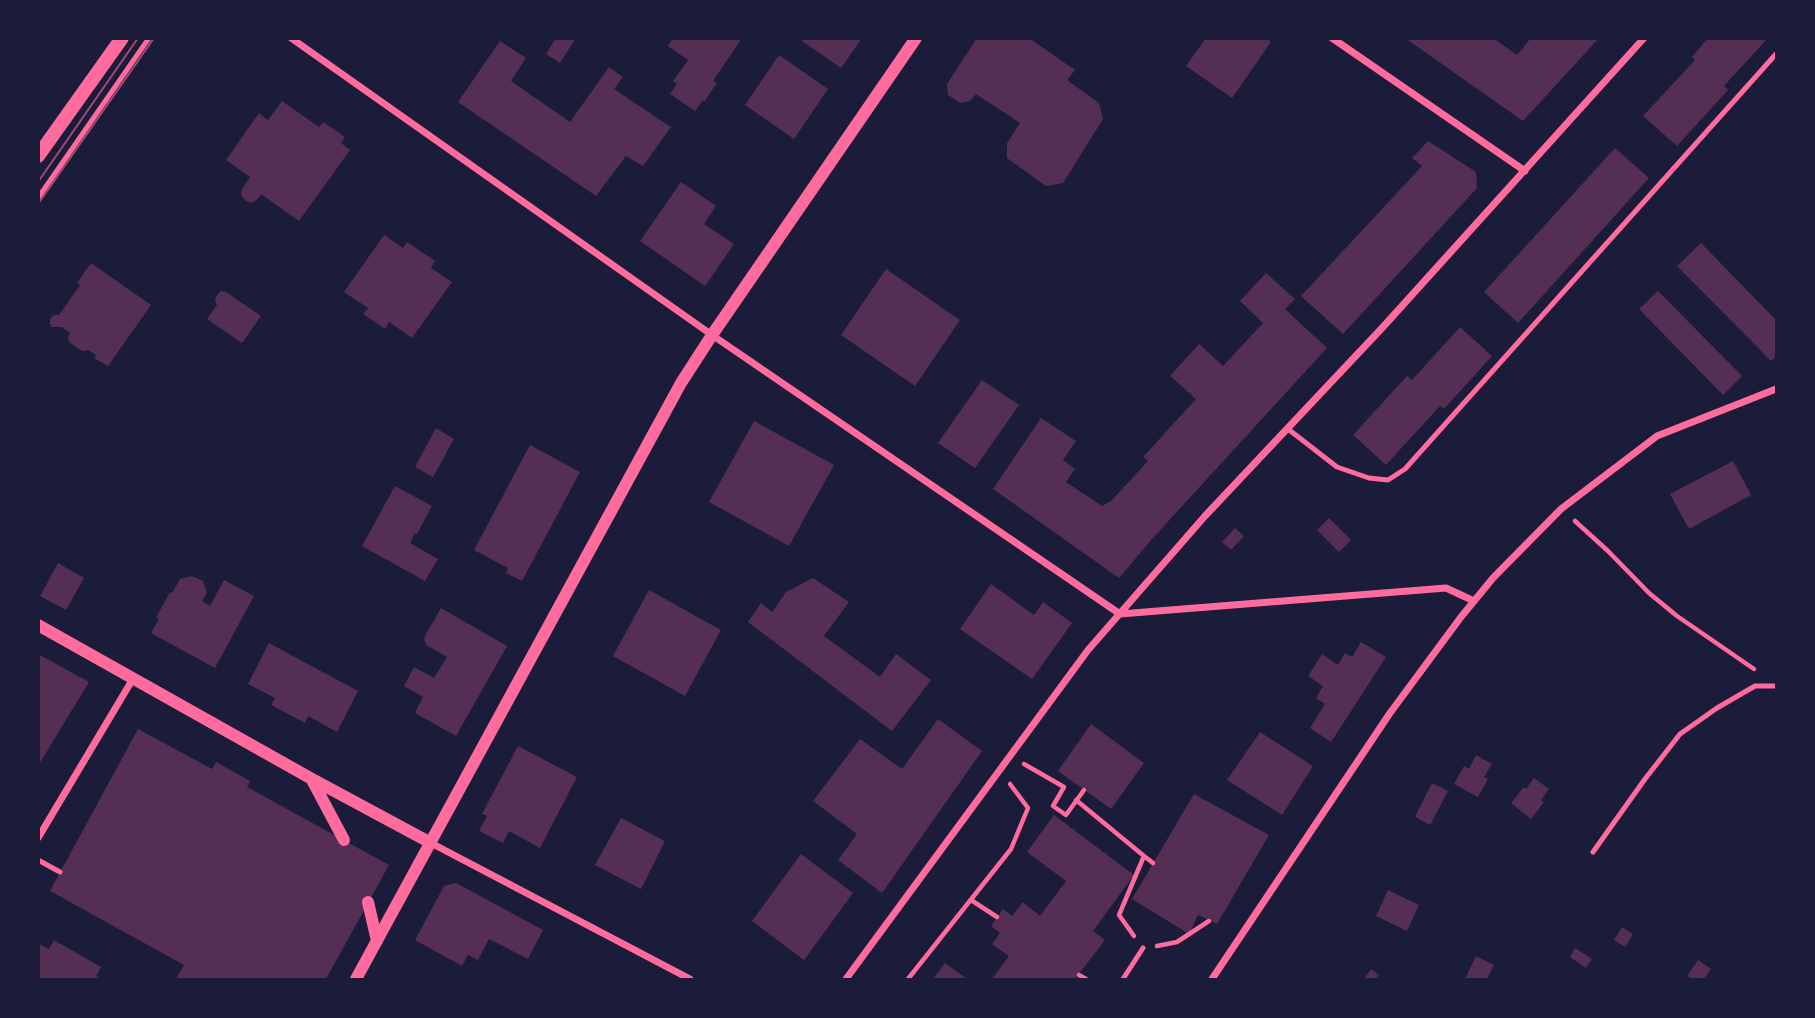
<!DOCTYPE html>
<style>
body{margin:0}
#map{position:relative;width:1815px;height:1018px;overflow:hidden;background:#1b1b3a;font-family:"Titillium Web",sans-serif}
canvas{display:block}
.frame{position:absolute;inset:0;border:40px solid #1b1b3a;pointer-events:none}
</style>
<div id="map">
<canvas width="1815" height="1018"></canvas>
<div class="frame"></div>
</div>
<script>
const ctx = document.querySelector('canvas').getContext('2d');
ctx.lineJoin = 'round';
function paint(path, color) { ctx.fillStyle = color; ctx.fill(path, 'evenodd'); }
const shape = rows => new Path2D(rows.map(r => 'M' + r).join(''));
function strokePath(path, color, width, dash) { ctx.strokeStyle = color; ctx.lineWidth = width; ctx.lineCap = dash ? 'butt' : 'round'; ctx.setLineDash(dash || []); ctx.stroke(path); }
paint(shape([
 [556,38,576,38,560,63,546,54],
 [673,38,742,38,713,81,717,83,704,102,702,101,695,111,670,94,677,84,673,81,688,60,668,46],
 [798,38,862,38,841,68],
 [977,38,1029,38,1075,70,1067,80,1099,103,1103,119,1063,183,1046,186,1007,158,1007,143,1020,123,976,94,970,101,960,103,948,95,947,84],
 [1206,38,1267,38,1271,42,1232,98,1186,66],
 [1405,38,1493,38,1517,55,1531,38,1599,38,1523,121],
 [1708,38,1768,38,1724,86,1728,90,1677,146,1643,116,1695,60,1692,57],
 [500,41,526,58,511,81,570,122,609,67,623,77,614,89,671,127,643,166,626,156,596,196,458,102],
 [779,55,828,89,794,139,745,105],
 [282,101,319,127,323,122,345,137,341,143,350,150,299,221,261,194,257,200,251,203,245,200,241,195,242,189,250,177,226,160,259,113,268,120],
 [1428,141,1476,172,1477,188,1343,334,1301,296,1422,166,1412,158],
 [1615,148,1649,178,1518,323,1484,292],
 [681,182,716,206,704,224,734,244,705,286,640,241],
 [384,235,403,248,407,242,435,261,431,268,452,282,412,338,389,322,385,329,363,314,368,308,344,292],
 [1701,243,1776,320,1776,356,1771,361,1677,266],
 [91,263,151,305,108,366,94,358,96,355,88,350,82,351,69,342,68,337,70,333,62,327,51,327,50,323,50,319,54,315,59,315,80,285,77,283],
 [886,269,960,320,915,386,841,335],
 [1266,273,1295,299,1285,309,1327,348,1152,539,1119,578,993,489,1041,418,1076,441,1063,460,1075,469,1066,482,1102,506,1111,501,1148,461,1143,457,1196,399,1170,376,1199,344,1223,366,1263,323,1240,301],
 [221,291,226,292,261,316,242,343,207,319,217,305,215,301,217,295],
 [1658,291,1742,376,1723,395,1639,309],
 [1460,327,1492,356,1444,409,1440,406,1386,465,1353,435,1407,376,1412,380],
 [982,380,1019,405,975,468,938,443],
 [754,421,834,465,789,546,709,502],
 [436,428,454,439,433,477,415,467],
 [530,445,580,472,522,581,506,573,508,568,474,550],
 [1733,461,1751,495,1689,529,1670,494],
 [395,486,432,506,417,534,415,533,410,543,438,559,425,581,362,546],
 [1329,518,1351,540,1339,552,1317,530],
 [1235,528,1244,536,1231,550,1222,542],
 [58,563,84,578,66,610,40,596],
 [192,576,203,581,207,593,202,601,210,606,224,580,254,596,215,668,151,633,159,619,156,618,170,592,172,593,180,579],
 [813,578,849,602,824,636,880,677,896,654,931,680,892,731,748,622,761,603,772,612,786,592],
 [991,584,1034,615,1043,602,1072,623,1032,679,960,629],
 [649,590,721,630,685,696,613,656],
 [441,608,507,646,456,736,415,713,423,697,404,686,414,667,434,678,447,657,426,645,424,638],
 [1361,642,1386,657,1331,742,1310,728,1325,704,1316,698,1323,686,1308,676,1322,654,1338,665,1345,653,1352,657],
 [269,643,358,691,337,732,308,716,305,723,271,705,275,698,248,684],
 [38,654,89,682,38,766],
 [938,719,982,751,882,893,838,860,857,834,813,801,860,739,902,769],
 [1091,724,1144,763,1111,809,1058,771],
 [138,729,212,769,216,762,250,781,247,787,389,865,326,979,176,979,184,965,50,891],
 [1260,732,1313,766,1282,815,1227,780],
 [518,746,577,777,540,848,509,831,503,843,479,831,487,816,482,814],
 [1476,755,1492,764,1484,777,1488,779,1478,797,1454,784,1464,766,1469,769],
 [1534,778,1549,789,1541,800,1544,802,1531,819,1511,803,1524,787,1526,789],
 [1432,783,1448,791,1430,825,1415,817],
 [1194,794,1269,835,1217,924,1198,915,1189,934,1132,899],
 [1054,815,1134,875,1093,931,1105,940,1075,979,992,979,1009,956,992,944,1000,933,991,926,1003,909,1012,916,1023,902,1040,916,1066,881,1027,852],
 [621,818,665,841,641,889,595,865],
 [801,854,853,893,804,960,752,921],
 [456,883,543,930,528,959,489,939,478,960,468,955,462,966,415,940,444,886],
 [1388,890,1419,905,1407,931,1376,916],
 [1622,927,1633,934,1625,947,1614,940],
 [54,940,101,967,96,976,102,979,38,979,38,943,49,949],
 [1575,948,1592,959,1586,968,1570,957],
 [1476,956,1494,965,1487,979,1465,979],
 [1698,960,1711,969,1704,979,1692,979,1687,976],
 [945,963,967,979,933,979],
 [1371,969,1379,975,1376,979,1364,979]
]), '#542f53');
strokePath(shape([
 [1575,521,1608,551,1649,593,1677,616,1754,669],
 [1024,764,1064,787,1053,806,1066,815,1084,790],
 [1076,800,1144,856,1119,915,1134,936],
 [1144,856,1153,863],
 [971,900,997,917],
 [1157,946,1177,942,1209,921],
 [1079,975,1086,979],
 [908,979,1011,849,1028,808,1010,784]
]), '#ff6b9d', 4.5);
strokePath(shape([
 [38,198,149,38],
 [1288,429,1337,467,1369,478,1388,480,1405,469,1776,54],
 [1593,852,1645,779,1680,734,1717,708,1755,686,1776,686],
 [38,860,60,872],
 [1123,979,1143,948]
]), '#ff6b9d', 5);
strokePath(shape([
 [291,38,712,335,1120,614,1446,588,1474,601],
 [1332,38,1525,171],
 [38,838,134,677],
 [431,843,690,979],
 [846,979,1088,650,1205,516,1383,327,1644,38],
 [1212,979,1390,713,1461,617,1493,578,1561,509,1657,436,1776,389]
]), '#ff6b9d', 7);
strokePath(shape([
 [38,625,312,779,431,843],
 [312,780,344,840],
 [368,902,377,941],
 [356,979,681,383,712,335,916,38]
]), '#ff6b9d', 12);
strokePath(shape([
 [38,156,122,38]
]), '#ff6b9d', 14);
strokePath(shape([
 [38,182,138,38],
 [38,204,154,38]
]), '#a44b75', 2);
</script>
